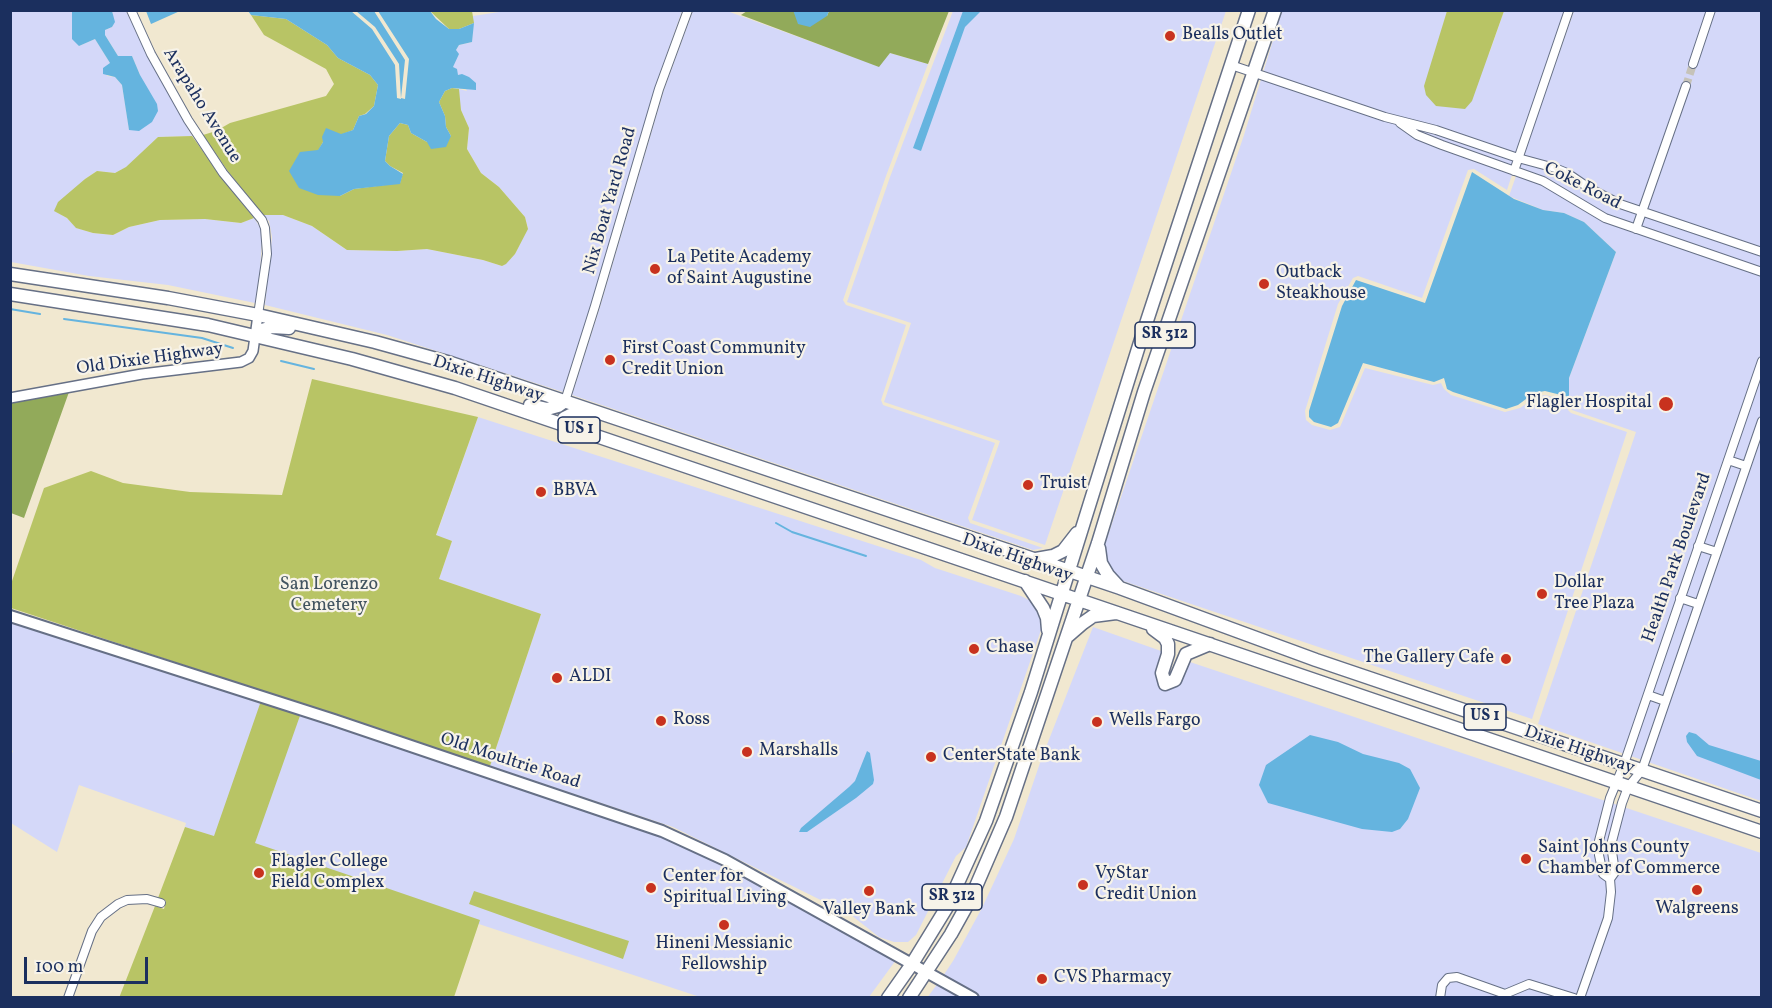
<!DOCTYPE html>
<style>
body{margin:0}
#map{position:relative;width:1772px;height:1008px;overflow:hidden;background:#f1e8d0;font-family:Vollkorn,serif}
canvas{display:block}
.frame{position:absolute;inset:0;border:12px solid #1b2f5e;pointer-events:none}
.scale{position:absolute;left:24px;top:957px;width:124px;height:27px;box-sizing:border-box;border:3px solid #1b2f5e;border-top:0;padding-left:8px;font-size:18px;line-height:21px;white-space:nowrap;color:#1b2f5e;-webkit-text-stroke:4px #f7f3e8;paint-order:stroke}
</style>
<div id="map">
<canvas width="1772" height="1008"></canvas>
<div class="frame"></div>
<div class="scale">100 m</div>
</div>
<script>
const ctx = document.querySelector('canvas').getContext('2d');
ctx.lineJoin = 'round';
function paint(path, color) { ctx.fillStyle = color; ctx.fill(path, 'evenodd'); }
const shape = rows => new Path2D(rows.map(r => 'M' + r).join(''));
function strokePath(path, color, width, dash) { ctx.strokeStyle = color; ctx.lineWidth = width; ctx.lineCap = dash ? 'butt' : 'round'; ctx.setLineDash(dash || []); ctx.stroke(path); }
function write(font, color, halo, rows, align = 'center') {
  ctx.font = font + ' Vollkorn,serif'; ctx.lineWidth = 4.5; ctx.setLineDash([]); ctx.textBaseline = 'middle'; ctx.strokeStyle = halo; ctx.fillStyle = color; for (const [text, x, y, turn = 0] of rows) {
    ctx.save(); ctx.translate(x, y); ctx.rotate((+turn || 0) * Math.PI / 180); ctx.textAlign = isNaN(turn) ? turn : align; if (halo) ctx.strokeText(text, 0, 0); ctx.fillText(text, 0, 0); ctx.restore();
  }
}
paint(shape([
 [512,10,682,11,655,87,591,304,563,392,387,335,265,305,272,237,269,221,263,215,267,213,283,215,312,226,347,250,397,251,427,249,483,260,502,266,515,254,528,228,525,217,499,187,481,173,467,149,469,128,461,110,458,92,459,89,467,91,453,67,456,50,459,45,472,42,473,16],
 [10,11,72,11,72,21,79,46,95,39,110,63,107,76,115,77,122,85,129,129,140,75,132,56,118,56,105,35,105,30,112,27,114,22,112,11,126,11,147,55,192,136,158,137,127,167,115,173,97,171,85,179,55,211,67,218,77,228,93,233,113,235,129,227,160,220,205,219,241,223,254,218,261,229,262,236,260,273,255,303,168,285,89,276,11,262],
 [693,11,727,11,878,66,890,53,928,64,886,176,843,300,846,305,906,325,881,400,883,405,995,443,968,518,970,523,1043,548,1033,550,572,395,600,307,664,90],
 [953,11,1226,11,1045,545,972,520,1000,441,884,402,911,323,847,302,890,177],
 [1282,11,1447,11,1438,46,1489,54,1504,11,1566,11,1507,190,1474,169,1468,170,1422,298,1358,276,1353,278,1338,304,1305,411,1306,420,1312,425,1330,430,1340,427,1365,368,1433,385,1441,383,1444,389,1451,395,1505,412,1520,408,1536,397,1545,395,1566,400,1568,410,1571,413,1627,432,1532,719,1117,579,1105,562,1103,550,1244,135],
 [1574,11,1761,11,1761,801,1538,724,1636,432,1572,410,1569,397,1569,378,1616,252,1584,222,1564,213,1543,210,1509,196],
 [478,417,921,560,935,568,1021,596,1031,601,1040,610,1042,622,1041,630,966,847,956,856,916,935,908,942,894,942,879,937,851,915,673,827,490,766,541,614,439,579,452,541,436,536],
 [10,621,332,724,660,835,738,872,896,960,869,997,700,997,185,827,186,823,79,785,57,852,11,823,10,757,13,751,10,749],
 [1093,627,1164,652,1161,685,1187,661,1761,853,1761,997,982,998,943,976,953,961,982,908,1014,839,1041,760],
 [938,983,964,998,927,998]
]), '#d4d8f9');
paint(shape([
 [430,11,472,11,474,23,459,29,449,29],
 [1447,11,1504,11,1472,101,1465,109,1436,106,1426,95,1424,86],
 [251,15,286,19,327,45,338,58,370,75,378,85,374,106,365,114,359,116,353,130,323,142,318,151,340,196,354,189,400,183,403,173,390,166,385,161,389,136,400,123,408,125,411,133,427,142,451,136,446,127,445,116,439,102,445,91,452,88,459,89,461,110,469,128,467,149,481,173,499,187,525,217,528,229,515,254,506,264,502,266,483,260,427,249,397,251,347,250,312,226,283,215,263,215,227,170,203,135,216,131,230,123,326,96,334,84,326,69,264,35],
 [192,136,220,175,254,218,241,223,205,219,160,220,129,227,113,235,93,233,76,228,67,218,54,211,58,202,85,179,97,171,115,173,126,167,158,137],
 [312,379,478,417,436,535,452,541,439,579,541,614,490,766,11,608,11,584,44,488,91,471,123,483,190,492,282,495],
 [262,698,302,710,255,843,480,920,454,997,119,998,155,906,164,909,166,901,158,898,185,827,214,836],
 [474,891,629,941,623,959,469,904]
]), '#b8c465');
paint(shape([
 [747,11,793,11,827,16,829,11,949,11,928,64,890,53,879,67,741,15],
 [69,392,24,518,11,513,11,402]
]), '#92aa5a');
paint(shape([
 [793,10,829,10,829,11,827,16,810,27,798,24],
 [72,11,112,11,115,22,112,27,105,30,105,35,118,56,132,56,140,75,157,104,158,111,152,122,139,131,129,130,122,85,115,77,103,74,103,68,110,63,95,39,79,46,72,39],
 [146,11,146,10,180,11,151,24],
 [248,11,351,11,372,29,395,65,397,98,401,99,399,64,375,27,356,11,374,11,405,60,401,98,405,99,409,59,378,11,430,11,436,19,449,29,459,29,474,23,472,42,459,45,456,50,459,54,453,67,457,69,458,75,462,74,469,77,476,83,476,90,452,88,445,91,439,102,445,116,446,127,451,136,446,147,431,149,427,142,411,133,408,125,400,123,389,136,385,161,390,166,403,174,400,184,354,189,340,196,318,195,299,188,289,171,300,152,318,150,323,142,322,137,326,128,341,134,353,130,359,116,366,114,374,106,378,85,370,75,338,58,327,45,286,19,251,15],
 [963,11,981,11,965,27,921,151,913,148],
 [1472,172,1514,199,1543,210,1564,213,1584,222,1616,252,1569,378,1569,397,1545,391,1534,393,1518,405,1506,409,1453,392,1447,389,1444,378,1434,382,1363,363,1338,423,1331,427,1314,422,1309,417,1309,411,1342,306,1356,280,1425,303],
 [1689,732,1696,734,1709,745,1761,761,1761,780,1697,756,1687,742,1686,736],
 [1310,735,1338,742,1363,754,1399,763,1410,769,1420,788,1408,819,1400,829,1392,832,1362,829,1268,803,1259,785,1266,765],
 [867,751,870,753,874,780,873,784,856,798,807,832,799,832,801,828,849,787,855,781]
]), '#65b4df');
strokePath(shape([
 [10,309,40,314],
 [64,319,202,338,233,348],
 [281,361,314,369],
 [776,523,792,532,866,556]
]), '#65b4df', 2);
strokePath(shape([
 [1686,86,1693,64]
]), '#c6c3b9', 8, [8, 4]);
const minor = shape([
 [131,10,151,54,188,120,223,173,262,220,265,228,267,254,258,315],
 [1693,64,1711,10],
 [1231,65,1385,117,1436,130,1518,158,1555,168,1567,173,1589,188,1620,204,1762,252],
 [1400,123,1417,135,1442,145,1543,181,1605,218,1762,272],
 [1514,171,1569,10],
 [1636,229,1686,86],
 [565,401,595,306,659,89,688,10],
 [1728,460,1746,466],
 [1698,546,1717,552],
 [1680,598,1698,604],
 [1648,695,1665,701],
 [1610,879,1603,874,1599,855,1599,841,1610,798,1624,764,1762,361],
 [68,998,92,931,101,917,118,904,127,900,147,899,161,903],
 [1440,998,1442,985,1448,978,1457,977,1505,994,1529,984,1574,998],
 [1580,998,1608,918,1611,892,1610,879,1615,872,1611,845,1622,803,1628,787,1642,770,1762,421]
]);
const tertiary = shape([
 [10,398,142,374,241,362,249,358,253,351,258,315]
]);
const secondary = shape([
 [10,616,334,720,662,831,725,860,973,998]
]);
const primary = shape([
 [10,274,168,298,258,315,375,342,451,363,1120,588,1316,660,1762,811],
 [10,294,208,325,352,359,455,388,1762,832],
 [255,337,262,330,272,327,289,328],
 [530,405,547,409,558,406,565,401],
 [564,418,576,412,589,416],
 [1099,548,1101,563,1108,575,1119,587],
 [1036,559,1053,556,1063,551,1077,533],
 [1025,581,1043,608,1047,618,1048,630],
 [1153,629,1165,638,1168,644,1168,654,1162,673,1165,684,1175,680,1186,654,1210,644],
 [1068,636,1083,623,1093,616,1116,613],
 [888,998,912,964,947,907,986,821,1031,692,1142,336,1249,10],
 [909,998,951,934,971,898,1006,817,1098,543,1144,392,1275,10]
]);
strokePath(minor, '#667086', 10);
strokePath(tertiary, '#667086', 12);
strokePath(secondary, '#667086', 14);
strokePath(primary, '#667086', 15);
strokePath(minor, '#fff', 8);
strokePath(tertiary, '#fff', 9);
strokePath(secondary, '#fff', 10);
strokePath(primary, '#fff', 12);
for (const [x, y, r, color] of [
 [1170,36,6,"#c8321e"],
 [655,269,6,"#c8321e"],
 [1264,284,6,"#c8321e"],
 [610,360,6,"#c8321e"],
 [1666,404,8,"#c8321e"],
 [1028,485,6,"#c8321e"],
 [541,492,6,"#c8321e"],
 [1542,594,6,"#c8321e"],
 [974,649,6,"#c8321e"],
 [1506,659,6,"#c8321e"],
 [557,678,6,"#c8321e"],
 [661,721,6,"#c8321e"],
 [1097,722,6,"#c8321e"],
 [747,752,6,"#c8321e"],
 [931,757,6,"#c8321e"],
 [1526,859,6,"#c8321e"],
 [259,873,6,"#c8321e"],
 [1083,885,6,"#c8321e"],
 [651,888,6,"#c8321e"],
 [1697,890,6,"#c8321e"],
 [869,891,6,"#c8321e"],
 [724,925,6,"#c8321e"],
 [1042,979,6,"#c8321e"]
]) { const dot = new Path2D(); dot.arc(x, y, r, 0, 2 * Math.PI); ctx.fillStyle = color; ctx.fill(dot); strokePath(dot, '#f7f3e8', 2); }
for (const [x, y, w] of [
 [1165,335,60],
 [579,430,42],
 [1485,717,42],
 [952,897,60]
]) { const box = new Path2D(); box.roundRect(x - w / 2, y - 13, w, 26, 4.5); ctx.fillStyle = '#f7f3e8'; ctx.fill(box); strokePath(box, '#1b2f5e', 1.5); }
write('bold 16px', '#1b2f5e', null, [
 ["SR 312",1165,335],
 ["US 1",579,430],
 ["US 1",1485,717],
 ["SR 312",952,897]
]);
write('18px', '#1b2f5e', '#f7f3e8', [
 ["Bealls Outlet",1182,36],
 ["La Petite Academy",667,259],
 ["of Saint Augustine",667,280],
 ["Outback",1276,274],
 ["Steakhouse",1276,295],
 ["First Coast Community",622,350],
 ["Credit Union",622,371],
 ["Flagler Hospital",1652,404,"right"],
 ["Truist",1040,485],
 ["BBVA",553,492],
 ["Dollar",1554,584],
 ["Tree Plaza",1554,605],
 ["Chase",986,649],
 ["The Gallery Cafe",1494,659,"right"],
 ["ALDI",569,678],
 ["Ross",673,721],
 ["Wells Fargo",1109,722],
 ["Marshalls",759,752],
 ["CenterState Bank",943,757],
 ["Saint Johns County",1538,849],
 ["Chamber of Commerce",1538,870],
 ["Flagler College",271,863],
 ["Field Complex",271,884],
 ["VyStar",1095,875],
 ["Credit Union",1095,896],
 ["Center for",663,878],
 ["Spiritual Living",663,899],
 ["Walgreens",1697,910,"center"],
 ["Valley Bank",869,911,"center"],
 ["Hineni Messianic",724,945,"center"],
 ["Fellowship",724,966,"center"],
 ["CVS Pharmacy",1054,979]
], 'left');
write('18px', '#1b2f5e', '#f7f3e8', [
 ["Arapaho Avenue",201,106,58],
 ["Coke Road",1582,187,27],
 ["Nix Boat Yard Road",611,201,-74],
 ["Old Dixie Highway",150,360,-8],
 ["Dixie Highway",488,380,18],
 ["Health Park Boulevard",1678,558,-71],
 ["Dixie Highway",1017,559,19],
 ["Dixie Highway",1579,751,19],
 ["Old Moultrie Road",510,762,18]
]);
write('18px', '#425460', '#f7f3e8', [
 ["San Lorenzo",329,586],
 ["Cemetery",329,607]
]);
</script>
